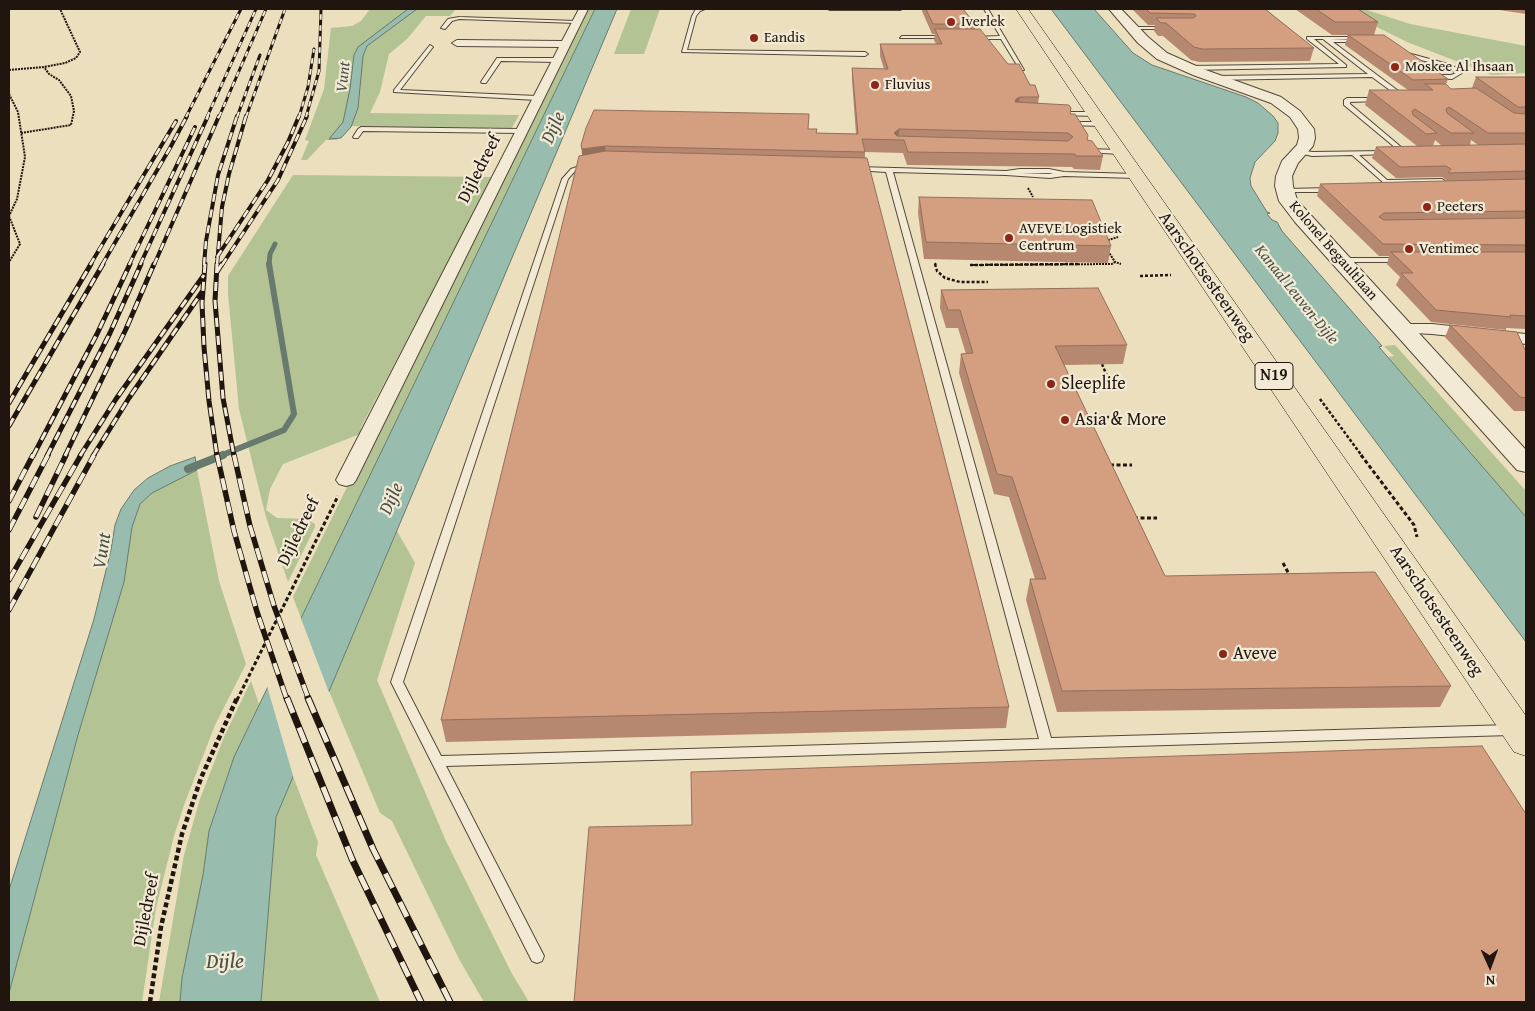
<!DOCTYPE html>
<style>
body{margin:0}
#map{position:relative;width:1535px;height:1011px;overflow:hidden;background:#ebdfbd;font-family:"Gentium Book Plus",serif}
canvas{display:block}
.frame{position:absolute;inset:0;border:10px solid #21160f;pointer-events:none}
.north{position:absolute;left:1465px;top:941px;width:50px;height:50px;-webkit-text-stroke:4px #f2ead4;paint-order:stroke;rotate:178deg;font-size:14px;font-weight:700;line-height:20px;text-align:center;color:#21160f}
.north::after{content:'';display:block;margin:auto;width:18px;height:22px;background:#21160f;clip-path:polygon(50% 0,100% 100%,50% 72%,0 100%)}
</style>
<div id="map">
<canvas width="1535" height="1011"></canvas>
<div class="frame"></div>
<div class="north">N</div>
</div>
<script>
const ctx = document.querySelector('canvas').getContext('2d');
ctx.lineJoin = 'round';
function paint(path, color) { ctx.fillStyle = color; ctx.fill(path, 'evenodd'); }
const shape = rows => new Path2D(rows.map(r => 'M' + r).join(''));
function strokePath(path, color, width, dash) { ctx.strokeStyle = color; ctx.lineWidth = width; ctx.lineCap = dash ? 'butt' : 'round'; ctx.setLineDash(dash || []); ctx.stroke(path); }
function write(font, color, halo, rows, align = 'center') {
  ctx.font = font + ' "Gentium Book Plus",serif'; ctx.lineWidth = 4.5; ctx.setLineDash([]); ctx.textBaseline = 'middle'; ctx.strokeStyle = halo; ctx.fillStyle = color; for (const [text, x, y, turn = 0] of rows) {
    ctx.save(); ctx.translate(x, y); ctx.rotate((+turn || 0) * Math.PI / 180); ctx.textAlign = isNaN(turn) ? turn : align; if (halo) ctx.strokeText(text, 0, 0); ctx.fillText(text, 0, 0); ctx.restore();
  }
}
paint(shape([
 [370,9,456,9,450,16,426,16,407,39,389,54,380,92,370,113,519,115,512,128,345,126,337,140,326,140,307,160,301,160,309,141,305,140,324,89,331,28,352,26,361,21],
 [587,9,595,9,301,618,293,597,349,483],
 [631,9,660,9,644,54,614,54],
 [1341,9,1364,9,1410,24,1526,46,1526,73,1492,75,1407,42],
 [293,175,493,177,361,427,360,434,283,464,270,489,266,510,277,518,307,519,315,524,315,527,288,582,266,517,239,409,228,294,228,276],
 [1395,345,1526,491,1526,517,1388,357,1394,356,1384,346],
 [197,470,219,581,246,664,215,725,184,805,174,836,156,908,142,1002,9,1002,9,993,78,735,124,582,132,527,140,504,152,493],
 [397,531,415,563,377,680,446,841,511,972,529,1002,484,1002,459,959,392,821,380,813,329,691],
 [251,681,259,704,234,757,209,831,203,875,182,978,180,1002,159,1002,184,855,200,799,224,737],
 [293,776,318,842,316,855,380,1002,261,1002,276,817]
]), '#b3c394');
const water = shape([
 [408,9,417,9,367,46,363,56,358,108,351,127,341,138,329,139,343,122,350,89,354,55,358,47,408,9],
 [595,9,617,9,276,817,261,1002,180,1002,182,978,203,875,209,831,234,757,595,9],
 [1051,9,1094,9,1133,53,1152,65,1246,97,1258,103,1273,116,1278,123,1278,133,1275,141,1255,162,1250,178,1251,186,1267,212,1270,213,1267,214,1272,220,1277,222,1282,231,1382,346,1379,347,1526,517,1526,642,1051,9],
 [195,457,197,470,152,493,140,504,132,527,124,582,78,735,9,993,9,890,94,619,111,550,115,525,121,509,134,490,148,478,170,466,195,457]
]);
paint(water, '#98bdae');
strokePath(water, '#687a6e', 1);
paint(shape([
 [300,616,330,695,294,779,267,686]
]), '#ebdfbd');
strokePath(shape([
 [269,265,270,254,275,244]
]), '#687a6e', 5);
strokePath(shape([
 [220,456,284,430,294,414,269,264]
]), '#687a6e', 6);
strokePath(shape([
 [188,469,223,455]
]), '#687a6e', 8);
const service = shape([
 [696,9,705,9,700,11,696,16,687,50,865,52,868,54,865,56,682,52,692,16,696,9],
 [828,9,902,9,900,10,830,10,828,9],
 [984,9,988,9,1024,70,1020,70,1001,39,974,39,972,38,974,37,1000,36,984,9],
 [459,17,576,21,578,22,576,23,459,19,452,21,445,29,441,28,448,19,459,17],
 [1132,27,1166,27,1168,28,1166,29,1130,29,1132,27],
 [902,36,947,36,949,37,947,38,900,38,902,36],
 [1307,37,1363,37,1361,39,1329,39,1362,40,1360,42,1333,42,1401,93,1407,95,1404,97,1398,96,1372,77,1214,80,1211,78,1214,76,1368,74,1323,39,1314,39,1346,65,1346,67,1189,70,1186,68,1189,66,1339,64,1307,39,1307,37],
 [430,45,433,47,400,90,537,96,540,98,537,100,394,92,394,90,430,45],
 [1404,52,1448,64,1459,69,1462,73,1452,79,1430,78,1429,77,1432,75,1451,75,1456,73,1444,66,1402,55,1404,52],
 [497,58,557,58,560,60,557,62,501,61,486,83,482,83,481,82,497,58],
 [1381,98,1382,99,1379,101,1350,102,1350,104,1407,152,1407,154,1403,154,1344,105,1344,100,1347,98,1381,98],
 [1062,112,1095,112,1098,114,1095,116,1060,115,1059,114,1062,112],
 [1071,122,1101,122,1104,124,1101,126,1069,125,1069,123,1071,122],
 [361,127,520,129,523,131,520,133,363,131,358,138,354,138,353,137,358,129,361,127],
 [1088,149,1120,150,1123,152,1120,154,1086,152,1086,150,1088,149],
 [1301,150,1312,152,1385,151,1387,152,1387,154,1359,155,1387,180,1442,179,1445,181,1442,183,1385,184,1352,155,1312,156,1299,153,1298,152,1301,150],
 [588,163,591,165,590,166,575,171,568,179,403,682,441,756,1039,739,886,172,855,170,855,168,857,167,1006,171,1020,169,1049,169,1064,172,1137,174,1140,176,1137,178,1064,176,1050,178,1006,175,893,172,1051,738,1511,725,1515,727,1517,730,1515,733,1511,735,446,766,544,956,542,961,537,963,532,961,391,682,562,179,571,169,588,163],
 [1020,173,1049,173,1053,174,1050,174,1020,173],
 [1285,189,1332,188,1335,190,1332,192,1283,192,1283,190,1285,189],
 [1337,258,1401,258,1405,260,1401,262,1337,262,1337,258]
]);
const minor = shape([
 [579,9,588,9,356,480,353,484,346,486,339,484,336,480,559,47,457,46,452,43,457,40,562,41,579,9],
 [1402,324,1432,324,1526,334,1526,344,1432,334,1396,332,1394,329,1396,326,1402,324]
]);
const tertiary = shape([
 [1109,9,1121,9,1148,37,1167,53,1203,69,1281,97,1300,111,1314,129,1315,138,1313,146,1298,163,1292,176,1293,186,1297,200,1526,450,1526,472,1517,470,1295,222,1279,201,1275,186,1276,176,1282,161,1297,145,1299,138,1298,129,1290,117,1271,103,1193,75,1157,59,1138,43,1109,9]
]);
const primary = shape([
 [1016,9,1028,9,1526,716,1526,756,1514,752,1016,9]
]);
strokePath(service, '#54483a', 2);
strokePath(minor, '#54483a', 2);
strokePath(tertiary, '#54483a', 2);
strokePath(primary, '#21160f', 1);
strokePath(shape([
 [9,70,44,67,65,63,76,58,80,52,60,9],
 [9,94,18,112,25,157,17,199,9,216],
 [21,133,71,125,74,111,71,96,59,80,49,74,44,67],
 [1028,188,1033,197],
 [9,216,20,244,9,262],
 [1105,241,1118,237],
 [1108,251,1115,262,1121,264],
 [935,263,936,265],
 [970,265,1112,264,1115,262]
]), '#21160f', 2, [2, 1]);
strokePath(shape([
 [935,264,937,271,945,278,960,282,988,282],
 [970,265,1078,264],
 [1140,276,1171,275],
 [1102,364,1112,388],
 [1320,399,1362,456],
 [1086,418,1110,417]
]), '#21160f', 2.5, [3, 2]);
strokePath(shape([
 [1361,455,1414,525,1417,537],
 [1110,465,1132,465],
 [1134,518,1157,518],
 [1283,563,1290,576],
 [237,700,338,496]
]), '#21160f', 3, [4, 2.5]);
strokePath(shape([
 [150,1002,161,927,182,834,201,778,237,698]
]), '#21160f', 4.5, [5, 3]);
paint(service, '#f2ead4');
paint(minor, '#f2ead4');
paint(tertiary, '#f2ead4');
paint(primary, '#ebdfbd');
const railFar4 = shape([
 [186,117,241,9],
 [207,117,256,9],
 [219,117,266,9],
 [237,117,260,55],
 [246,117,285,9],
 [299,117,308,87,314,49],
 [306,117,319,71,321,9]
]);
const railFar3 = shape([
 [217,257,268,180,288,142,299,116],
 [90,265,176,121],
 [102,265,170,148,187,116],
 [129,265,195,127],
 [140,265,208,116],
 [154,265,219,116],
 [204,265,206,241,218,175,237,116],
 [217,265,222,207,229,174,246,116],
 [222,265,278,180,307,116]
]);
const railFar2 = shape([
 [205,264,202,303,204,347,209,401,217,456],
 [217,264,215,301,223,398,234,456],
 [217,272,222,264],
 [9,403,91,264],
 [9,426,103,264],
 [33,456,97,334,130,264],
 [47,456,110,333,141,264],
 [65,456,126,329,154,264],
 [80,456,116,399,204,275],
 [93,456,129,398,202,292]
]);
const railFar1 = shape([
 [217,455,234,531,257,612,287,700],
 [234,455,250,526,274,606,309,700],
 [9,501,33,455],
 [36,517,66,455],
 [9,530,48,455],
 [9,580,81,455],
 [9,610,94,455]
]);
const rail = shape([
 [287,698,352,859,421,1002],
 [308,698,373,849,450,1002]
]);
strokePath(railFar4, '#21160f', 3);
strokePath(railFar3, '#21160f', 4);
strokePath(railFar2, '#21160f', 5);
strokePath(railFar1, '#21160f', 5.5);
strokePath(rail, '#21160f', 7);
strokePath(railFar4, '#f2ead4', 2, [5.5]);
strokePath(railFar3, '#f2ead4', 2.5, [8]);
strokePath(railFar2, '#f2ead4', 3, [9]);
strokePath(railFar1, '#f2ead4', 4, [12]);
strokePath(rail, '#f2ead4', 5, [16]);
paint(shape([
 [922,9,963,9,975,24,975,29,1008,64,1030,85,1039,97,1038,103,1071,108,1070,114,1087,140,1103,156,1100,170,1074,169,1072,167,907,165,903,153,865,152,865,158,1009,707,1006,728,446,742,441,720,582,155,581,145,809,129,817,133,856,134,852,80,852,68,884,69,880,56,880,44,936,44,934,40,935,34,932,34,922,11],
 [1132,9,1265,9,1314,48,1310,61,1199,62,1191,60,1163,36,1158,36,1154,31,1155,25,1148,25],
 [1295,9,1358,9,1378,22,1374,35,1448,79,1446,84,1451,89,1472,88,1476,77,1526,77,1526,329,1506,328,1506,330,1431,322,1396,285,1400,277,1387,264,1389,256,1379,256,1317,196,1320,184,1445,181,1446,180,1442,177,1396,178,1372,158,1376,147,1417,146,1365,105,1369,90,1408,90,1345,45,1348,35,1332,35],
 [1435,140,1442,146,1433,146],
 [1471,140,1478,145,1470,145],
 [1493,9,1526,9,1526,14],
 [919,197,1111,246,1108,263,924,259,918,213],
 [941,290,1127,345,1123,364,1064,365,1165,576,1451,686,1440,707,1057,712,1026,600,1030,579,1035,579,1009,497,994,494,959,373,961,354,966,354,958,328,946,328,940,308],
 [1450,325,1526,352,1526,411,1514,411,1445,337]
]), '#b6886f');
paint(shape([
 [1020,97,1018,109,1014,111,1016,99],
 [899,129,898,140,894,133],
 [605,146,606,159,583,163,582,149]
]), '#946f5a');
const building = shape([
 [926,9,963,9,975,24,933,24,926,9],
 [1146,9,1265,9,1314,48,1202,49,1194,47,1166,23,1161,23,1156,18,1193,18,1196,16,1195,14,1150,13,1146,9],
 [1316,9,1358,9,1378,22,1335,22,1316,9],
 [1516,9,1526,9,1526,10,1516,9],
 [935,29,980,29,1008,64,1019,64,1030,85,1035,85,1039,97,1020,97,1016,99,1015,102,1069,105,1071,108,1070,114,1075,114,1088,135,1087,140,1092,141,1103,156,1076,156,1075,154,908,152,904,140,862,139,865,152,605,146,582,149,581,145,586,128,594,110,809,114,808,129,817,129,816,133,858,134,852,68,888,69,880,44,942,44,935,29],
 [899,129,1068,133,1073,137,1068,141,897,136,894,133,899,129],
 [1348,35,1384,35,1448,79,1413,80,1348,35],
 [1476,77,1526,77,1526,107,1518,107,1476,77],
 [1425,84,1446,84,1451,89,1476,88,1514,113,1526,114,1526,133,1488,133,1449,107,1446,109,1447,113,1474,133,1451,133,1415,109,1412,111,1413,115,1437,133,1426,134,1369,90,1433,90,1425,84],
 [1526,144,1526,171,1448,173,1451,169,1446,166,1400,167,1376,147,1526,144],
 [605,151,867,158,1009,707,441,720,579,156,605,151],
 [1526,179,1526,211,1384,213,1379,217,1384,220,1526,218,1526,245,1383,244,1320,184,1526,179],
 [919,197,1092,200,1111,246,926,242,919,197],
 [1391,252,1526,252,1526,316,1510,315,1511,317,1436,310,1401,273,1413,273,1391,252],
 [1098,288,1127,345,1055,346,1165,576,1375,572,1451,686,1062,691,1030,579,1046,579,1012,477,997,474,961,354,973,353,960,310,948,310,941,290,1098,288],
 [1450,325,1517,332,1526,352,1526,398,1520,397,1450,325],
 [1482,746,1526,814,1526,1002,574,1002,589,827,692,825,691,772,1482,746]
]);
paint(building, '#d49e81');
strokePath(building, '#946f5a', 1);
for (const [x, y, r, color] of [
 [951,22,5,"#8f2418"],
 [754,38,5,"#8f2418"],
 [1395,67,5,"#8f2418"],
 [875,85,5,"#8f2418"],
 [1427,207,5,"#8f2418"],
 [1009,238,5,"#8f2418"],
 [1409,249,5,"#8f2418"],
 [1051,384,5,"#8f2418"],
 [1065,420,5,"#8f2418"],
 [1223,654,5,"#8f2418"]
]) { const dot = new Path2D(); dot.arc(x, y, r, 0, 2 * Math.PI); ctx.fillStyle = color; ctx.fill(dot); strokePath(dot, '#f2ead4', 2); }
write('15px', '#21160f', '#f2ead4', [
 ["Iverlek",961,22],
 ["Eandis",764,38],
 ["Moskee Al Ihsaan",1405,67],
 ["Fluvius",885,85],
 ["Peeters",1437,207],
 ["AVEVE Logistiek",1019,229],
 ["Centrum",1019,246],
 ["Ventimec",1419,249]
], 'left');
write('15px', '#21160f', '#f2ead4', [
 ["Kolonel Begaultlaan",1333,251,49]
]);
write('italic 16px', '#4b5047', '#f2ead4', [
 ["Vunt",344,77,-84],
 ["Kanaal Leuven-Dijle",1296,295,51]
]);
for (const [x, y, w] of [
 [1274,376,38]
]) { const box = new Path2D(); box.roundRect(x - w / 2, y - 13.5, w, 27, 4); ctx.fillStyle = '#f2ead4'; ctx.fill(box); strokePath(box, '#21160f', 1); }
write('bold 16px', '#21160f', null, [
 ["N19",1274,376]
]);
write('18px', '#21160f', '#f2ead4', [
 ["Dijledreef",480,169,-63],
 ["Aarschotsesteenweg",1206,277,55],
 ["Dijledreef",299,532,-64],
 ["Aarschotsesteenweg",1436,611,56],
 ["Dijledreef",147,910,-79]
]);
write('18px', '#21160f', '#f2ead4', [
 ["Sleeplife",1061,384],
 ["Asia & More",1075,420],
 ["Aveve",1233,654]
], 'left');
write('italic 19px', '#4b5047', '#f2ead4', [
 ["Dijle",554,128,-66],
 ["Dijle",392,499,-66],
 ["Vunt",103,551,-81]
]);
write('italic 22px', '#4b5047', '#f2ead4', [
 ["Dijle",225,962]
]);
</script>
